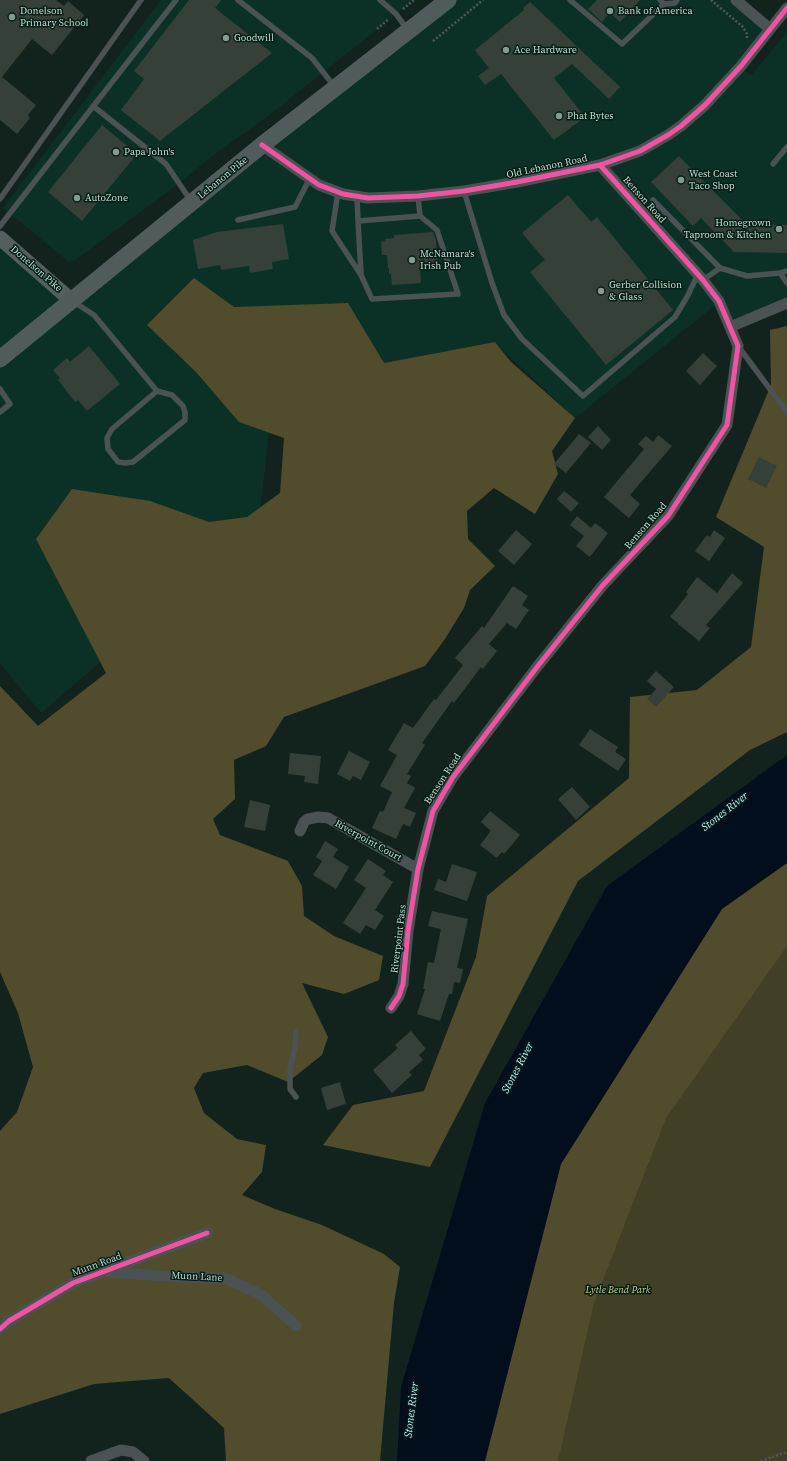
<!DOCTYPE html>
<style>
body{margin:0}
canvas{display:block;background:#12221d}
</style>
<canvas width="787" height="1461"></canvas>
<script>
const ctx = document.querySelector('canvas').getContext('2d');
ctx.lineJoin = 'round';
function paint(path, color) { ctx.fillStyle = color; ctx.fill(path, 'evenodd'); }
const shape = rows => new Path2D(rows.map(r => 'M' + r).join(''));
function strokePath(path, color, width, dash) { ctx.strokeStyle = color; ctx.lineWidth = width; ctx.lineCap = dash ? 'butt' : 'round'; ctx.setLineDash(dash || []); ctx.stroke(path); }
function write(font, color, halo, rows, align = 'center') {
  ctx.font = font + ' "Source Serif 4",serif'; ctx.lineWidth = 3; ctx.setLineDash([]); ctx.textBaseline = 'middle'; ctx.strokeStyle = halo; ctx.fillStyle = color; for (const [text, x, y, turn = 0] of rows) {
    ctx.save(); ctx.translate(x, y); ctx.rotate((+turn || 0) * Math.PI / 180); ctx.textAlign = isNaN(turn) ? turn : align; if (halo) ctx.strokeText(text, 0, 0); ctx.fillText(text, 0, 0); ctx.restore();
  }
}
paint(shape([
 [161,0,414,0,272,113,219,151,169,191,74,261,68,261,3,208],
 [448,0,736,0,770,29,741,66,751,76,787,32,787,303,730,327,719,302,575,418,494,342,384,363,275,379,258,528,41,713,0,663,0,238,72,300]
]), '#0b3126');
paint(shape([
 [787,771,787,1461,407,1461,414,1384]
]), '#423f27');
paint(shape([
 [194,278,234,307,348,303,384,363,495,342,511,362,575,418,552,451,558,474,535,514,494,488,467,511,468,539,495,566,470,590,464,608,445,639,425,666,284,717,266,746,234,760,235,799,213,819,220,835,288,861,302,886,304,916,334,936,383,956,379,980,344,994,302,983,328,1037,322,1055,288,1082,247,1065,203,1073,194,1088,204,1113,237,1139,266,1145,262,1172,242,1195,275,1209,322,1225,384,1254,400,1267,394,1303,380,1461,226,1461,224,1428,169,1378,94,1384,0,1414,0,1131,17,1112,33,1067,18,1013,0,972,0,686,38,726,106,673,36,539,72,489,150,501,209,522,247,517,280,493,284,438,239,422,196,372,147,325],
 [787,326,787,732,750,750,578,881,430,1167,323,1145,353,1105,424,1091,476,957,487,896,629,778,630,697,697,690,751,647,764,547,716,517,771,385,770,330],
 [787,863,787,946,666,1118,594,1303,558,1461,485,1461,561,1164,722,909]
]), '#514c2b');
paint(shape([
 [787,755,787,863,722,909,561,1164,485,1461,397,1461,401,1387,485,1103,607,886]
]), '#020e1b');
paint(shape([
 [0,0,56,0,64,6,68,1,84,15,52,55,32,39,2,77,36,105,28,115,30,118,17,134,0,120],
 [189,0,221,0,215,8,272,53,160,141,121,110,144,79,134,71],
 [597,0,640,0,620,22,610,12,602,22,588,9],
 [530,2,620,87,609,99,572,64,554,78,585,117,554,140,501,74,485,85,478,76,489,68,475,50,524,10,523,8],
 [102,125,137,154,82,221,48,192],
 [679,156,746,224,787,225,787,253,734,252,701,218,693,226,651,182],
 [568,195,591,222,597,217,673,310,606,365,530,272,545,260,522,233],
 [283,224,289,259,272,262,273,269,250,273,249,266,221,270,220,265,198,269,193,240,217,232],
 [433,232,436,241,438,265,420,267,421,283,392,285,391,274,389,274,389,268,388,268,387,255,382,255,381,242,385,241,385,239,394,238,394,235],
 [89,346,120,384,87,411,78,400,75,402,58,380,60,378,53,370,67,358,70,362],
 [703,353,717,366,700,385,686,371],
 [598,426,611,440,602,450,588,437],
 [579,434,591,443,566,473,554,464],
 [658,435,672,446,630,495,640,504,629,518,604,497,644,449,638,444,646,436,653,442],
 [759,457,777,466,766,488,748,479],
 [564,491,579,503,571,512,557,499],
 [577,516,591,528,595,523,608,533,590,557,576,546,584,536,570,525],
 [516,530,532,544,514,565,498,551],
 [714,530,725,538,709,561,695,551,707,535,710,537],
 [732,573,743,583,706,625,710,628,699,641,678,624,678,623,670,617,688,594,686,592,697,577,717,593],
 [513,586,528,596,522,605,529,610,516,629,507,623,489,644,497,651,483,669,481,667,454,703,452,701,422,743,425,745,407,774,411,776,407,783,415,788,404,808,416,813,410,827,403,824,396,839,372,828,380,811,383,812,392,792,380,786,397,755,388,750,404,723,413,728,434,699,436,700,463,665,455,658,482,626,484,628],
 [656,671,674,687,656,707,647,699,656,689,647,681],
 [590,729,618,747,615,752,626,759,618,771,579,745],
 [349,751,370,762,361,780,353,776,350,781,337,774],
 [290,753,321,756,318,784,304,782,305,776,288,774],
 [572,787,590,807,576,820,558,799],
 [250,800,270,805,265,831,244,827],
 [490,811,520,835,504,854,502,852,497,858,480,845,491,831,481,822],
 [325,841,338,849,333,857,349,867,336,889,313,875,322,861,316,857],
 [368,859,386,871,383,875,393,882,375,910,384,916,375,930,366,925,360,934,343,923,366,888,354,880],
 [452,864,477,872,467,901,434,890,438,879,446,882],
 [432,911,468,919,457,968,463,969,460,983,454,982,452,994,449,994,440,1021,417,1014,425,989,423,989,428,962,434,963,441,929,428,926],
 [411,1031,426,1049,419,1055,423,1060,409,1072,412,1075,392,1093,373,1070,398,1048,395,1045],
 [340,1082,346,1104,327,1110,321,1088]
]), '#354039');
strokePath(shape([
 [711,0,743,27,747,34,747,40],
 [403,9,414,0],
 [377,29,389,19],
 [433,41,483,0],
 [761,1461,787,1452]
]), '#4f5858', 2.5, [2, 2]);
strokePath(shape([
 [238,0,312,58,334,86],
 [380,0,396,14,407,29],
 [570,0,622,44,664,4,660,0],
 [664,4,675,3,677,0],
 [93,106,166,164,191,201],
 [773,164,787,147],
 [464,191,492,283,504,315,522,339,583,396,675,317,687,297,698,274],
 [338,192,332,231,361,275,372,299,458,294,437,230,420,216,418,196],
 [357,196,358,221,420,216],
 [0,199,141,0],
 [653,200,720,268],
 [238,220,295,207,310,178],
 [358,221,361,273],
 [0,226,176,0],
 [780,273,787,283],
 [703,280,720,268,747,276,780,273,787,271],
 [74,302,94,315,157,391,172,395,183,406,185,412,185,420,133,462,125,463,118,462,108,449,107,438,112,429,157,391],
 [738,346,787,412],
 [0,389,10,404,0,412],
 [296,1097,290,1089,290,1069,295,1047,296,1031]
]), '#4a5253', 5.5);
strokePath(shape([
 [736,0,770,29],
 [262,145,319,185,343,194,368,198,418,196,464,191,517,182,600,165,640,151,668,135,681,126,705,105,741,66,787,8],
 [730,327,787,303],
 [300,831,304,822,308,819,319,817,328,818,418,869],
 [391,1008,399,996,403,984,408,931,418,869,433,811,453,777,537,667,603,585,668,516,727,425,738,346,719,301,703,280,600,165],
 [109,1272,177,1277,227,1279,262,1295,296,1326],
 [0,1329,9,1321,73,1283,207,1233],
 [91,1461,121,1450,133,1452,144,1461]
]), '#4a5253', 11);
strokePath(shape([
 [0,238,72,301]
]), '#535e5e', 15);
strokePath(shape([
 [0,359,262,145,448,0]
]), '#4f5c5b', 17);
strokePath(shape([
 [262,145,319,185,343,194,368,198,418,196,464,191,517,182,600,165,640,151,668,135,681,126,705,105,741,66,787,8],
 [391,1008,399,996,403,984,408,931,418,869,433,811,453,777,537,667,603,585,668,516,727,425,738,346,719,301,703,280,600,165],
 [0,1329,9,1321,73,1283,207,1233]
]), '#f153a3', 5);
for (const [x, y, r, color] of [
 [610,11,4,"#889892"],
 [12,17,4,"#889892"],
 [226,38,4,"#889892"],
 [506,50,4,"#889892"],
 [559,116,4,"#889892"],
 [116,152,4,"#889892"],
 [681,180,4,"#889892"],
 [77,198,4,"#889892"],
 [779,229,4,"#889892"],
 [412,260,4,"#889892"],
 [601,291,4,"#889892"]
]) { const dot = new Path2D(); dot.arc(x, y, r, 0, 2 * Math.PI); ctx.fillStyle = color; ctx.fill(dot); strokePath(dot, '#021f16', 1.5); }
write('10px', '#c7d7d1', '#021f16', [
 ["Donelson",20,11],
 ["Primary School",20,23],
 ["Bank of America",618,11],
 ["Goodwill",234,38],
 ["Ace Hardware",514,50],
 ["Phat Bytes",567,116],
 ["Papa John's",124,152],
 ["West Coast",689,174],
 ["Taco Shop",689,186],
 ["AutoZone",85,198],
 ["Homegrown",771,223,"right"],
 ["Taproom & Kitchen",771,235,"right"],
 ["McNamara's",420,254],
 ["Irish Pub",420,266],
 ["Gerber Collision",609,285],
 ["& Glass",609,297]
], 'left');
write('10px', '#c7d7d1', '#021f16', [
 ["Old Lebanon Road",547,167,-12],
 ["Lebanon Pike",223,178,-39],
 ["Benson Road",644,200,48],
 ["Donelson Pike",36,269,41],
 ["Benson Road",646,526,-49],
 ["Benson Road",443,779,-57],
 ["Riverpoint Court",368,841,29],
 ["Riverpoint Pass",399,939,-83],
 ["Munn Road",97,1265,-20],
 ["Munn Lane",197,1277,3]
]);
write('italic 10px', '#d5c986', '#021f16', [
 ["Lytle Bend Park",618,1290]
]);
write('italic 11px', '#c1e5ff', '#021f16', [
 ["Stones River",725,812,-38],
 ["Stones River",518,1068,-62],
 ["Stones River",412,1410,-83]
]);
</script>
